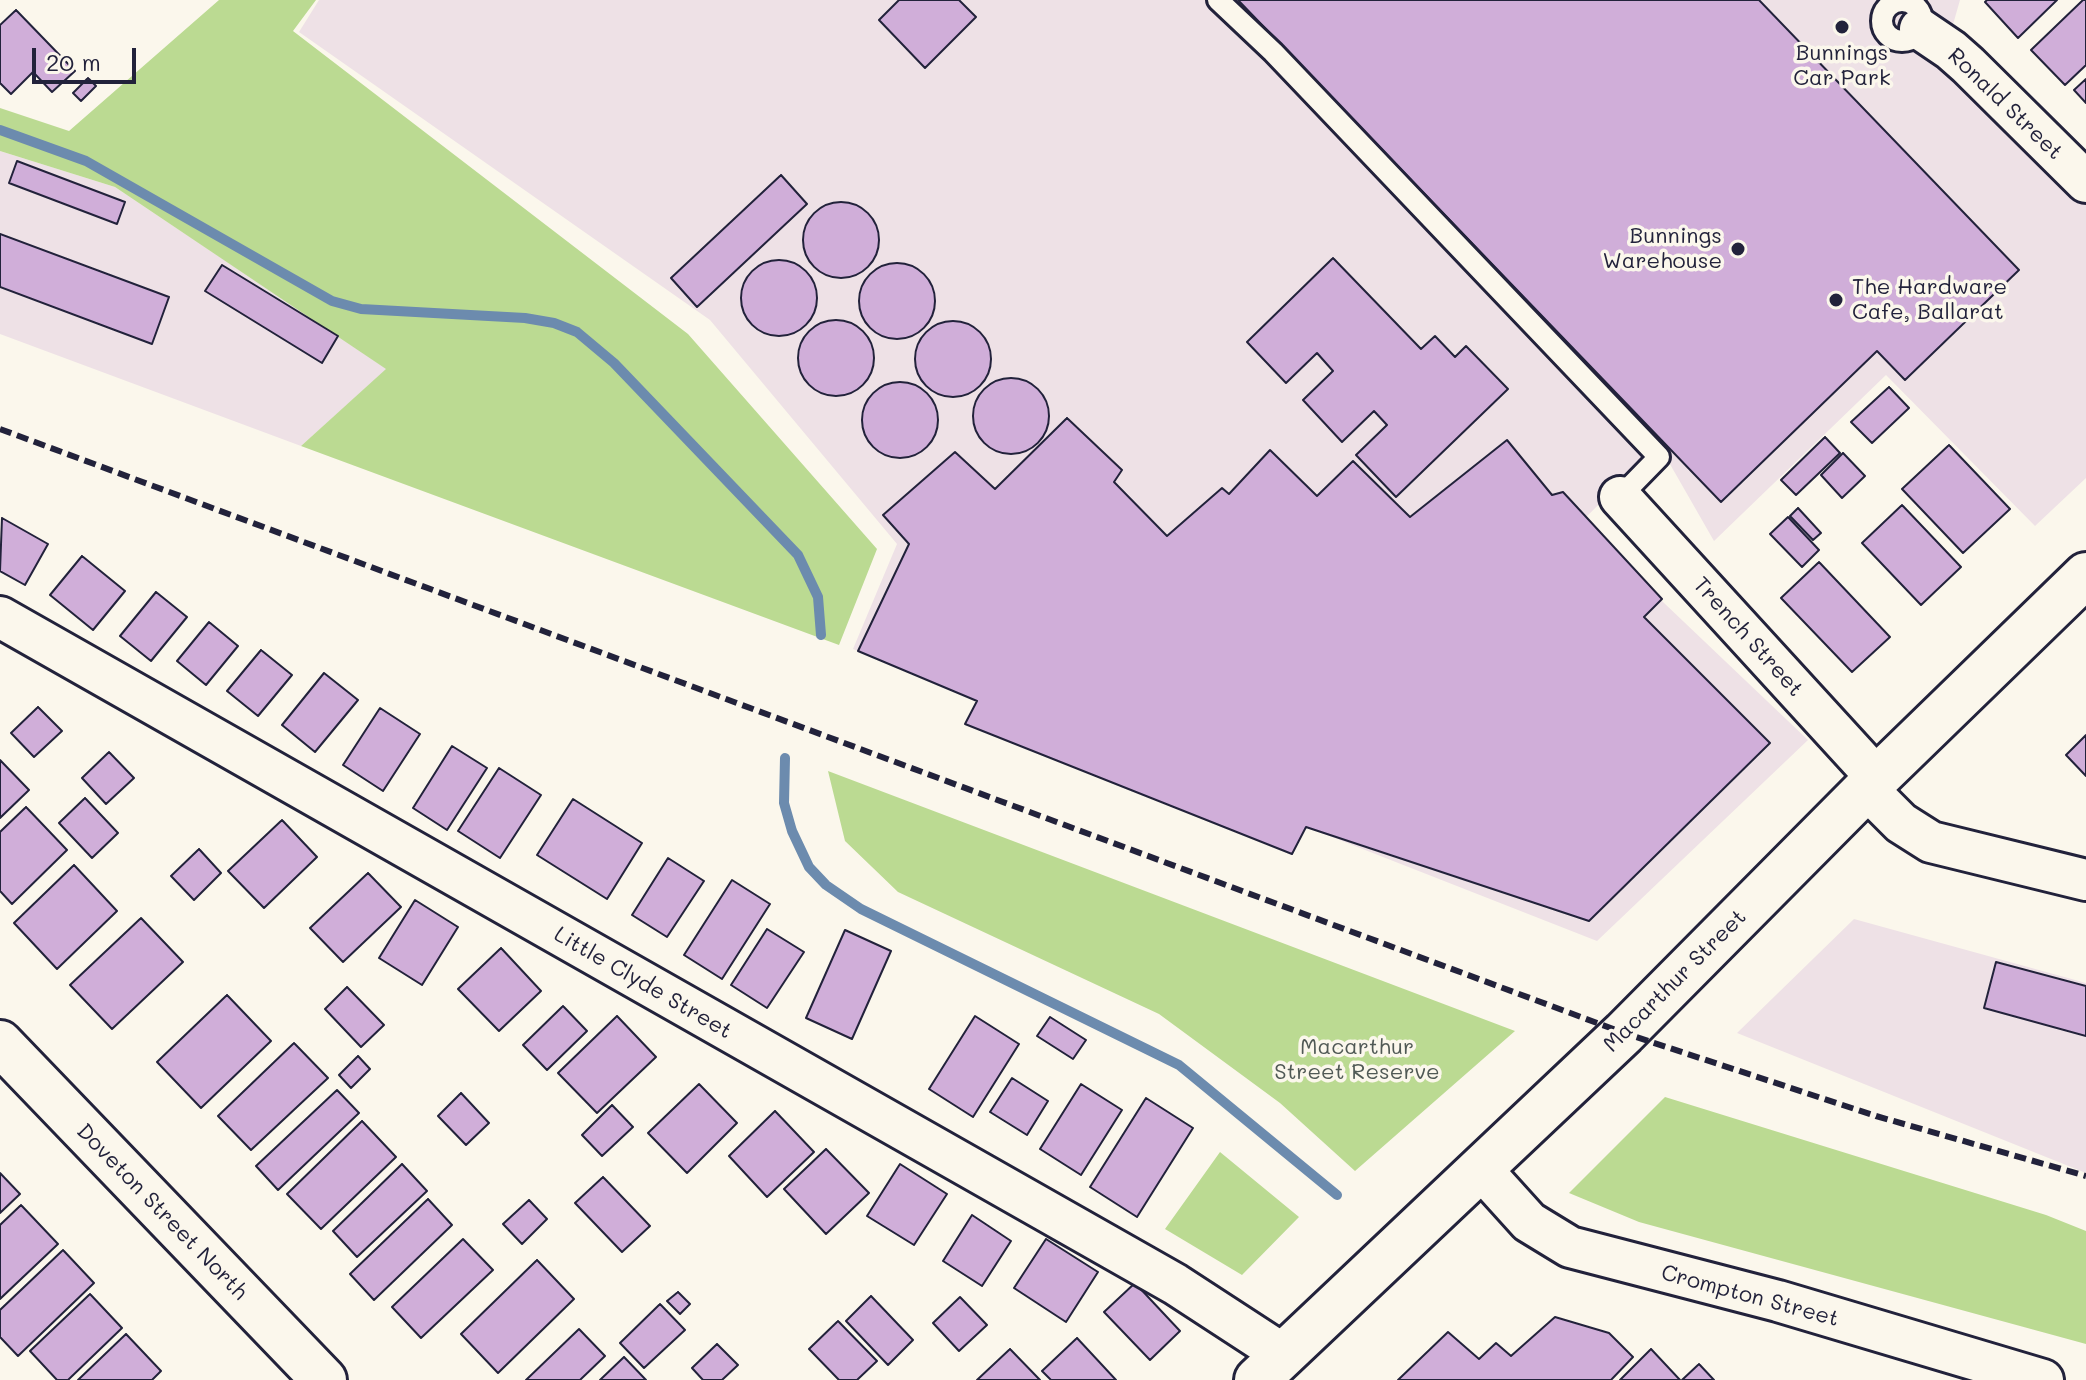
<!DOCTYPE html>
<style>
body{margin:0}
#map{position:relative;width:2086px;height:1380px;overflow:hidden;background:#fbf7ec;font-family:Mali,sans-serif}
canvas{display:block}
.scale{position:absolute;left:32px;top:48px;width:104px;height:36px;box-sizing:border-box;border:4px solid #22223b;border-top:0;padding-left:10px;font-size:24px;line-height:28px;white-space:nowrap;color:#22223b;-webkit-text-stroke:6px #fbf7ec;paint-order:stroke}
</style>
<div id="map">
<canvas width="2086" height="1380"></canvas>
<div class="scale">20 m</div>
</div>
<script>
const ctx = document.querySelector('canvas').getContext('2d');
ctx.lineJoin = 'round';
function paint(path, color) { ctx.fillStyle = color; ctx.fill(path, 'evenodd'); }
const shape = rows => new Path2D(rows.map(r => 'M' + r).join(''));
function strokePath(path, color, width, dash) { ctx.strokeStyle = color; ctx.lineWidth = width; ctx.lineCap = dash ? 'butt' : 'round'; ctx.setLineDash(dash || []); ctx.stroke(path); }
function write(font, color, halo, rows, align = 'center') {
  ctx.font = font + ' Mali,sans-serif'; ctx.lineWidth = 7; ctx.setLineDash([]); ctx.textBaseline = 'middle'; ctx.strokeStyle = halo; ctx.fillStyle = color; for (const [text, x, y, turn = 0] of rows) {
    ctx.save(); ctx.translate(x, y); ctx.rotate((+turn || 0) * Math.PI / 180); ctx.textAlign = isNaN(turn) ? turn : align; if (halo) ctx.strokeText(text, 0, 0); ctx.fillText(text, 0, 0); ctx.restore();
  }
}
paint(shape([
 [319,0,1960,0,1944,56,2086,201,2086,478,2035,526,1886,375,1714,541,1659,445,1580,523,1808,740,1597,941,853,649,897,544,710,320,299,32],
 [0,151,115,187,387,369,301,446,0,334],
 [1854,919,2086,983,2086,1173,1737,1033]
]), '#eee1e6');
paint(shape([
 [219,0,316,0,293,31,688,334,877,549,839,645,301,446,386,369,115,187,0,151,0,108,69,131],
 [828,771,1515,1031,1355,1171,1280,1103,1159,1014,898,892,845,841],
 [1665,1097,2046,1215,2086,1231,2086,1344,1639,1222,1569,1193],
 [1220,1152,1299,1217,1242,1275,1165,1229]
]), '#bbda92');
strokePath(shape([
 [0,130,86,161,332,301,361,309,525,318,554,323,577,332,614,363,798,555,818,597,821,635],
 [785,758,784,803,792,831,809,867,826,885,861,909,1179,1065,1337,1195]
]), '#6c8bae', 10);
const building = shape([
 [899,0,959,0,976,17,925,68,879,20,899,0],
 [1238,0,1759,0,2019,270,1905,380,1877,351,1721,502,1238,0],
 [1987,0,2057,0,2018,38,1985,2,1987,0],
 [2083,0,2086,0,2086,65,2065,85,2031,50,2083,0],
 [16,10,75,71,52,92,33,72,11,94,0,83,0,25,16,10],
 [88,78,96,86,81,101,73,93,88,78],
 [2086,79,2086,103,2074,90,2086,79],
 [17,161,125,202,117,224,9,183,17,161],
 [781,175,807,204,697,307,671,278,781,175],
 '803 240a38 38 0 1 1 76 0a38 38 0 1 1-76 0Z',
 [0,234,169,297,152,344,0,287,0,234],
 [1333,258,1421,349,1435,336,1455,357,1466,346,1508,389,1396,497,1356,455,1387,425,1374,411,1342,442,1303,400,1333,371,1317,353,1286,383,1247,342,1333,258],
 '741 298a38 38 0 1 1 76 0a38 38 0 1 1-76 0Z',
 '859 301a38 38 0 1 1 76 0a38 38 0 1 1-76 0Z',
 [222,265,338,336,322,363,205,291,222,265],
 '798 358a38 38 0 1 1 76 0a38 38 0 1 1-76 0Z',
 '915 359a38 38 0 1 1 76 0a38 38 0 1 1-76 0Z',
 '973 416a38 38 0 1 1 76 0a38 38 0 1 1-76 0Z',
 '862 420a38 38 0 1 1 76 0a38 38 0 1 1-76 0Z',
 [1889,387,1909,408,1872,443,1851,422,1889,387],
 [1067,418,1122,470,1114,482,1167,536,1222,488,1229,494,1270,450,1317,496,1353,461,1410,517,1507,440,1552,495,1563,492,1662,599,1644,617,1770,743,1589,921,1306,827,1292,854,965,724,977,701,858,651,909,544,883,515,955,452,995,489,1067,418],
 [1825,437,1840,453,1796,495,1781,480,1825,437],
 [1949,445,2010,509,1963,553,1902,489,1949,445],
 [1843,453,1865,476,1842,498,1821,475,1843,453],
 [1902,505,1961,567,1921,605,1862,543,1902,505],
 [1798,508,1821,533,1813,540,1790,516,1798,508],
 [1788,517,1819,550,1802,567,1770,534,1788,517],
 [2,518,48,544,25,585,0,571,2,518],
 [82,556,125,591,93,630,50,595,82,556],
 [1819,562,1890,637,1852,672,1781,598,1819,562],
 [156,592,187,617,151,661,120,636,156,592],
 [209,622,238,646,206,685,177,661,209,622],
 [261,650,292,675,258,716,227,691,261,650],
 [324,673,358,700,315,752,282,725,324,673],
 [38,707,62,731,34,757,11,733,38,707],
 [380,708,420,734,383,791,343,765,380,708],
 [2086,735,2086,776,2066,755,2086,735],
 [452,746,487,768,447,830,413,808,452,746],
 [109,752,134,778,106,804,82,778,109,752],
 [0,760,29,790,0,818,0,760],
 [499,768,541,795,500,858,458,831,499,768],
 [85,798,118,833,92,858,59,823,85,798],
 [573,799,642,843,607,899,537,855,573,799],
 [26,807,67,850,12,904,0,891,0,832,26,807],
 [282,820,317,857,264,908,228,871,282,820],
 [199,849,221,873,194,900,171,876,199,849],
 [668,858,704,881,667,937,632,915,668,858],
 [74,865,117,911,57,969,14,923,74,865],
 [368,873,401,907,343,962,310,928,368,873],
 [732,880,770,904,722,979,684,955,732,880],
 [415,900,458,927,422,985,379,958,415,900],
 [141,918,183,962,112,1029,70,985,141,918],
 [767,929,804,952,767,1008,731,985,767,929],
 [845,930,891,951,852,1039,806,1018,845,930],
 [501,948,541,991,499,1031,458,989,501,948],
 [1996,962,2086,986,2086,1036,1984,1008,1996,962],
 [347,987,384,1025,361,1047,325,1009,347,987],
 [227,995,271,1041,201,1108,157,1062,227,995],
 [563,1006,587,1031,547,1070,523,1045,563,1006],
 [617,1016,656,1057,597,1113,558,1073,617,1016],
 [975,1016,1019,1044,973,1117,929,1089,975,1016],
 [1050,1017,1086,1040,1073,1059,1037,1036,1050,1017],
 [294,1043,328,1078,251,1150,218,1116,294,1043],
 [358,1056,370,1069,351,1088,339,1075,358,1056],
 [1012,1078,1048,1101,1027,1135,990,1112,1012,1078],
 [699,1084,737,1123,687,1173,648,1133,699,1084],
 [1081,1084,1122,1110,1081,1175,1040,1149,1081,1084],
 [337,1090,359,1113,278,1190,256,1166,337,1090],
 [461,1093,489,1123,466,1145,438,1116,461,1093],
 [1146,1098,1193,1128,1137,1217,1090,1187,1146,1098],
 [612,1105,633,1127,602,1156,582,1135,612,1105],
 [775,1111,814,1152,767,1197,729,1156,775,1111],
 [362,1121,396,1157,321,1229,287,1194,362,1121],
 [826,1149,869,1193,826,1234,784,1189,826,1149],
 [402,1164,427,1191,357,1257,333,1231,402,1164],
 [900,1164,947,1194,914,1245,867,1216,900,1164],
 [0,1173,20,1194,0,1213,0,1173],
 [603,1177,650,1226,622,1252,575,1203,603,1177],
 [428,1199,452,1225,374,1300,350,1274,428,1199],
 [529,1200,547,1219,522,1244,503,1224,529,1200],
 [21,1205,58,1244,0,1299,0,1225,21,1205],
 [972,1215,1011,1241,982,1286,943,1261,972,1215],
 [463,1239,493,1270,421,1338,392,1307,463,1239],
 [1046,1239,1098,1272,1066,1322,1014,1288,1046,1239],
 [63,1250,94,1283,18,1356,0,1337,0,1310,63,1250],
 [537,1260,574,1299,498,1373,461,1334,537,1260],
 [1135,1283,1180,1331,1150,1360,1104,1312,1135,1283],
 [678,1292,690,1304,680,1314,667,1301,678,1292],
 [90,1294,122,1328,68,1380,57,1380,30,1351,90,1294],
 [871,1296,913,1340,888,1365,846,1321,871,1296],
 [960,1297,987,1325,959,1351,933,1323,960,1297],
 [660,1304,685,1330,644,1368,620,1343,660,1304],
 [1555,1317,1609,1333,1633,1357,1611,1380,1398,1380,1448,1332,1479,1359,1496,1343,1511,1356,1555,1317],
 [838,1321,877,1361,857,1380,839,1380,809,1349,838,1321],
 [579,1329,605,1356,580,1380,526,1380,579,1329],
 [126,1334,161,1371,152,1380,78,1380,126,1334],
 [1077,1338,1116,1380,1051,1380,1042,1371,1077,1338],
 [717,1344,738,1365,722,1380,703,1380,692,1368,717,1344],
 [1010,1349,1040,1380,977,1380,1010,1349],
 [1651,1349,1680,1380,1620,1380,1651,1349],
 [624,1357,646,1380,600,1380,624,1357],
 [1699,1364,1714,1380,1682,1380,1699,1364]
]);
paint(building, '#d0aed9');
strokePath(building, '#22223b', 2);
const lane = shape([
 [1218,0,1273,52,1659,457,1620,497],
 '1882 21a20 20 0 1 1 40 0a20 20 0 1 1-40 0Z'
]);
const street = shape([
 [1920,29,1951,50,1968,65,2086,182],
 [1620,497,1877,778],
 [0,617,1175,1284,1284,1355],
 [1867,789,1901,823,1931,842,2086,880],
 [1482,1170,1529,1222,1570,1247,1778,1301,2043,1380]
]);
const secondary = shape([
 [0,1043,324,1380],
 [1257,1380,1624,1033,1877,778,2086,575]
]);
strokePath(lane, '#22223b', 26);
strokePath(street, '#22223b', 46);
strokePath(secondary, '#22223b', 50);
strokePath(lane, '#fbf7ec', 20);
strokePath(street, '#fbf7ec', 40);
strokePath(secondary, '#fbf7ec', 44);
strokePath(shape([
 [0,429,1624,1033,1876,1116,2086,1176]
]), '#22223b', 6, [12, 6]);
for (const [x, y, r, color] of [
 [1842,27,8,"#22223b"],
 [1738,249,8,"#22223b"],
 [1836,300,8,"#22223b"]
]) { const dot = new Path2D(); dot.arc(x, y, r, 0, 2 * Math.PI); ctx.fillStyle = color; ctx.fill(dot); strokePath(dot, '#fbf7ec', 3); }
write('22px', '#22223b', '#fbf7ec', [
 ["Bunnings",1842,53],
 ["Car Park",1842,78],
 ["Bunnings",1722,236,"right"],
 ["Warehouse",1722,261,"right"],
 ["The Hardware",1852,287,"left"],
 ["Cafe, Ballarat",1852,312,"left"]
]);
write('22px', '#22223b', '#fbf7ec', [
 ["Ronald Street",2005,104,44],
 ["Trench Street",1748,637,48],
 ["Macarthur Street",1675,981,-45],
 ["Little Clyde Street",643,983,30],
 ["Doveton Street North",162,1212,46],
 ["Crompton Street",1750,1296,15]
]);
write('22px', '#505955', '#fbf7ec', [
 ["Macarthur",1357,1047],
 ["Street Reserve",1357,1072]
]);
</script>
